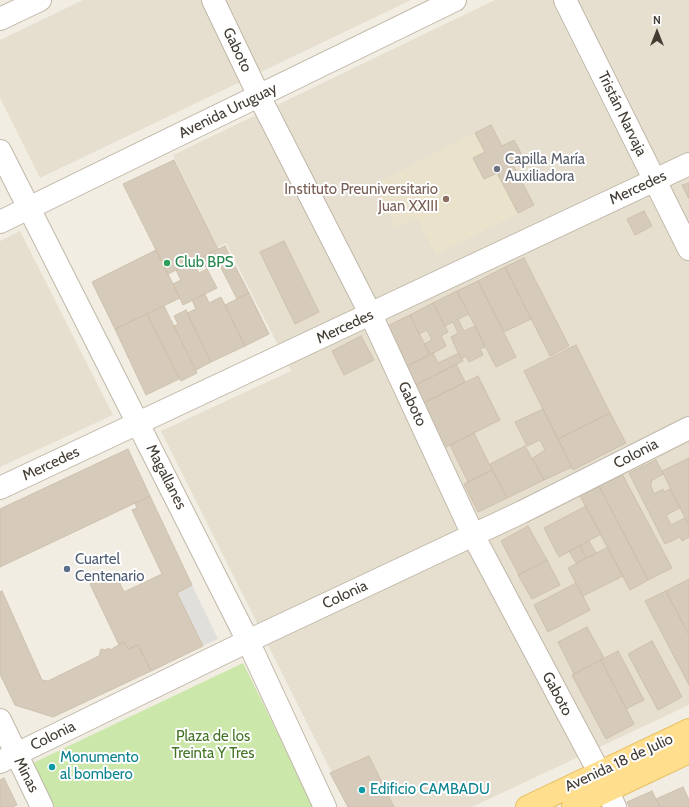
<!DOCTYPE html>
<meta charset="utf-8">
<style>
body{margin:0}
#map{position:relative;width:689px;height:807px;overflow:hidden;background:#f1ede2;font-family:Cabin,sans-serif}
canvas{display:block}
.north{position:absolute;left:637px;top:12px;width:40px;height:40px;-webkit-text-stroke:3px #fff;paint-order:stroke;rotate:0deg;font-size:11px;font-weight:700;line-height:16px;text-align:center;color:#433c33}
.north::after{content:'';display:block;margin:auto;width:14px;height:18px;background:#433c33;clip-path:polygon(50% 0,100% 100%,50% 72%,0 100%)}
</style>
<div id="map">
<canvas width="689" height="807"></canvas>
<div class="north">N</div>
</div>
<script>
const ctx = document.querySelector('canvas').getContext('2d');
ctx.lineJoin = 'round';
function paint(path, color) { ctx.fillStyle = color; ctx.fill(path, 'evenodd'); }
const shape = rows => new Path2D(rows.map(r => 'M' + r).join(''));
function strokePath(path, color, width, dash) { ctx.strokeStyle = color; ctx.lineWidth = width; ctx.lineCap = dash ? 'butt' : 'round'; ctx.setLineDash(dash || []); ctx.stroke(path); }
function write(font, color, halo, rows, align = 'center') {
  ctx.font = font + ' Cabin,sans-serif'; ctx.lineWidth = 4; ctx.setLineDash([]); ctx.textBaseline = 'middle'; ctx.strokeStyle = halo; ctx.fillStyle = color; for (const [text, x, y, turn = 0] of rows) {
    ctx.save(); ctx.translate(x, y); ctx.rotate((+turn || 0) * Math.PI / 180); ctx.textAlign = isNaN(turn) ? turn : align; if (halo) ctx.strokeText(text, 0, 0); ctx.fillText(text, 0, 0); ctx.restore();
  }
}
paint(shape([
 [83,0,411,0,40,178,0,98,0,40],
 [495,0,689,0,689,705,472,807,349,807,161,431,291,371,226,243,218,247,173,155],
 [20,231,113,415,0,467,0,241]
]), '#e6dfd0');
paint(shape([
 [475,133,485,152,484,179,497,173,518,213,436,255,417,218,396,228,374,184]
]), '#ebe2cb');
paint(shape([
 [243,663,314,807,54,807,33,763]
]), '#cbe7a9');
paint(shape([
 [192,585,218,639,203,646,177,593]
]), '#e1dfdb');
const building = shape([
 [491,125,502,146,514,140,524,159,513,165,534,205,518,213,497,173,484,179,473,158,485,152,475,133,491,125],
 [174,160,218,249,168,274,123,184,174,160],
 [689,183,689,199,682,185,689,183],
 [644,211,652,226,635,235,627,219,644,211],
 [284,241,319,312,295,324,260,252,284,241],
 [225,246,231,258,207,269,201,257,225,246],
 [156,250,180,298,115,329,92,282,156,250],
 [231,258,249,293,237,299,219,264,231,258],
 [524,258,569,346,550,356,505,267,524,258],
 [193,262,199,273,207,269,217,288,183,305,173,284,181,280,176,270,193,262],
 [505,267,531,319,504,332,478,281,505,267],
 [478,281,516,357,496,367,457,291,478,281],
 [457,291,469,314,458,319,464,331,475,326,485,347,480,349,483,355,469,362,466,356,461,359,451,337,458,333,453,322,445,326,433,303,457,291],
 [249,293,269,334,245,346,225,305,249,293],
 [205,294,209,303,221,297,245,346,211,362,187,313,196,309,192,300,205,294],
 [433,303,448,332,441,336,446,346,430,355,424,344,432,340,427,330,419,334,410,315,433,303],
 [164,306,197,373,181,381,147,314,164,306],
 [186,310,211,362,196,370,174,326,178,324,174,316,186,310],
 [147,314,179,379,146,395,115,329,147,314],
 [410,315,430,355,405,367,385,327,410,315],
 [361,336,374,360,344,375,332,351,361,336],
 [576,345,610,413,558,439,524,371,576,345],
 [433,353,438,363,459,353,463,361,414,386,405,367,433,353],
 [456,364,465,382,419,405,410,388,456,364],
 [478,376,500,420,444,448,422,404,478,376],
 [543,409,572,467,544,480,533,458,545,450,540,440,527,446,515,422,543,409],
 [610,413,626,443,573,470,558,439,610,413],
 [474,433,492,470,468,482,450,445,474,433],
 [525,446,544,480,507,498,490,464,525,446],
 [128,449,150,496,0,567,0,509,128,449],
 [689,458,689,526,662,471,689,458],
 [656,460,663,474,651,481,652,483,650,484,654,494,663,489,664,492,670,489,680,508,666,515,671,525,685,518,689,526,689,537,682,541,680,537,665,544,629,473,656,460],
 [492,470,507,498,478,512,464,484,492,470],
 [621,472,672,568,648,580,598,484,621,472],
 [598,484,648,580,630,590,579,494,598,484],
 [150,496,192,585,177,593,203,646,151,671,138,645,128,649,124,642,119,645,90,584,115,573,124,592,162,574,132,510,137,508,135,503,150,496],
 [586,506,601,534,559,557,544,528,586,506],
 [528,526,547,560,519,575,501,541,528,526],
 [589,541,596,553,586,558,580,546,589,541],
 [580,546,586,558,576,563,569,551,580,546],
 [608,547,623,576,583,596,568,568,608,547],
 [547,560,560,585,532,599,518,575,547,560],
 [689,579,689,635,666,591,689,579],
 [576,583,590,610,548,632,534,605,576,583],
 [2,591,42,680,48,681,99,656,101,649,105,650,109,648,110,650,124,642,128,649,138,645,151,671,53,717,15,705,0,674,0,592,2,591],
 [666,591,689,635,689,685,645,601,666,591],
 [587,627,604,658,574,674,558,642,587,627],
 [652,641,682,697,658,710,628,654,652,641],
 [618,651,644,700,626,709,601,660,618,651],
 [601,660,634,724,606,739,572,675,601,660],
 [369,756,394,807,348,807,330,773,369,756],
 [4,778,17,805,12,807,0,807,0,780,4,778],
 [683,787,689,800,689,807,660,807,656,799,683,787],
 [652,791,660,807,629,807,627,802,652,791]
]);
paint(building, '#d6cbba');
strokePath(building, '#cec0ab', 1);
const minor = shape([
 [213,0,259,96,371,315,473,535,599,772,615,807],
 [565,0,689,249],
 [0,19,40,0],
 [0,151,248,641,325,807],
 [0,222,455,0],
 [0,488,689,164],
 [0,720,42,807],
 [0,762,248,641,522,512,689,428]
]);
const major = shape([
 [527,807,689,730],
 [573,807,689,752]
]);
strokePath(minor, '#c0b7a8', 24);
strokePath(major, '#e5bc5c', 24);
strokePath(minor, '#fff', 22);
strokePath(major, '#ffde8d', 22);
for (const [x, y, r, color] of [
 [497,169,4,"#6b7280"],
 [446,199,4,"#8d6e63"],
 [167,263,4,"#2e9e5b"],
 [67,569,4,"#5c6f8a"],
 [52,767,4,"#0f9aa8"],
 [362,790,4,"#0f9aa8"]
]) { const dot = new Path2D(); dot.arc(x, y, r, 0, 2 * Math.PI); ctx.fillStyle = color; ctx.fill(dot); strokePath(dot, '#fff', 1.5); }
write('15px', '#433c33', '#fff', [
 ["Gaboto",237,50,64],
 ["Avenida Uruguay",228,111,-26],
 ["Tristán Narvaja",622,114,64],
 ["Mercedes",638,188,-25],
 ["Mercedes",345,327,-25],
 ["Gaboto",412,404,65],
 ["Colonia",636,454,-27],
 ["Mercedes",51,464,-25],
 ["Magallanes",166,477,63],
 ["Colonia",345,595,-25],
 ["Gaboto",557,694,62],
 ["Colonia",53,736,-26],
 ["Avenida 18 de Julio",619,763,-25],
 ["Minas",26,775,63]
]);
write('15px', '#5b616d', '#fff', [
 ["Capilla María",505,160],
 ["Auxiliadora",505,177]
], 'left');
write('15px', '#785e54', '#fff', [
 ["Instituto Preuniversitario",438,190],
 ["Juan XXIII",438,207]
], 'right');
write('15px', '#27864d', '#fff', [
 ["Club BPS",175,263]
], 'left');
write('15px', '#4e5e75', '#fff', [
 ["Cuartel",75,560],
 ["Centenario",75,577]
], 'left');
write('15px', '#447526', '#fff', [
 ["Plaza de los",213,737],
 ["Treinta Y Tres",213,754]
]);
write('15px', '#0d838f', '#fff', [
 ["Monumento",60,758],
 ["al bombero",60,775],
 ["Edificio CAMBADU",370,790]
], 'left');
</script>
